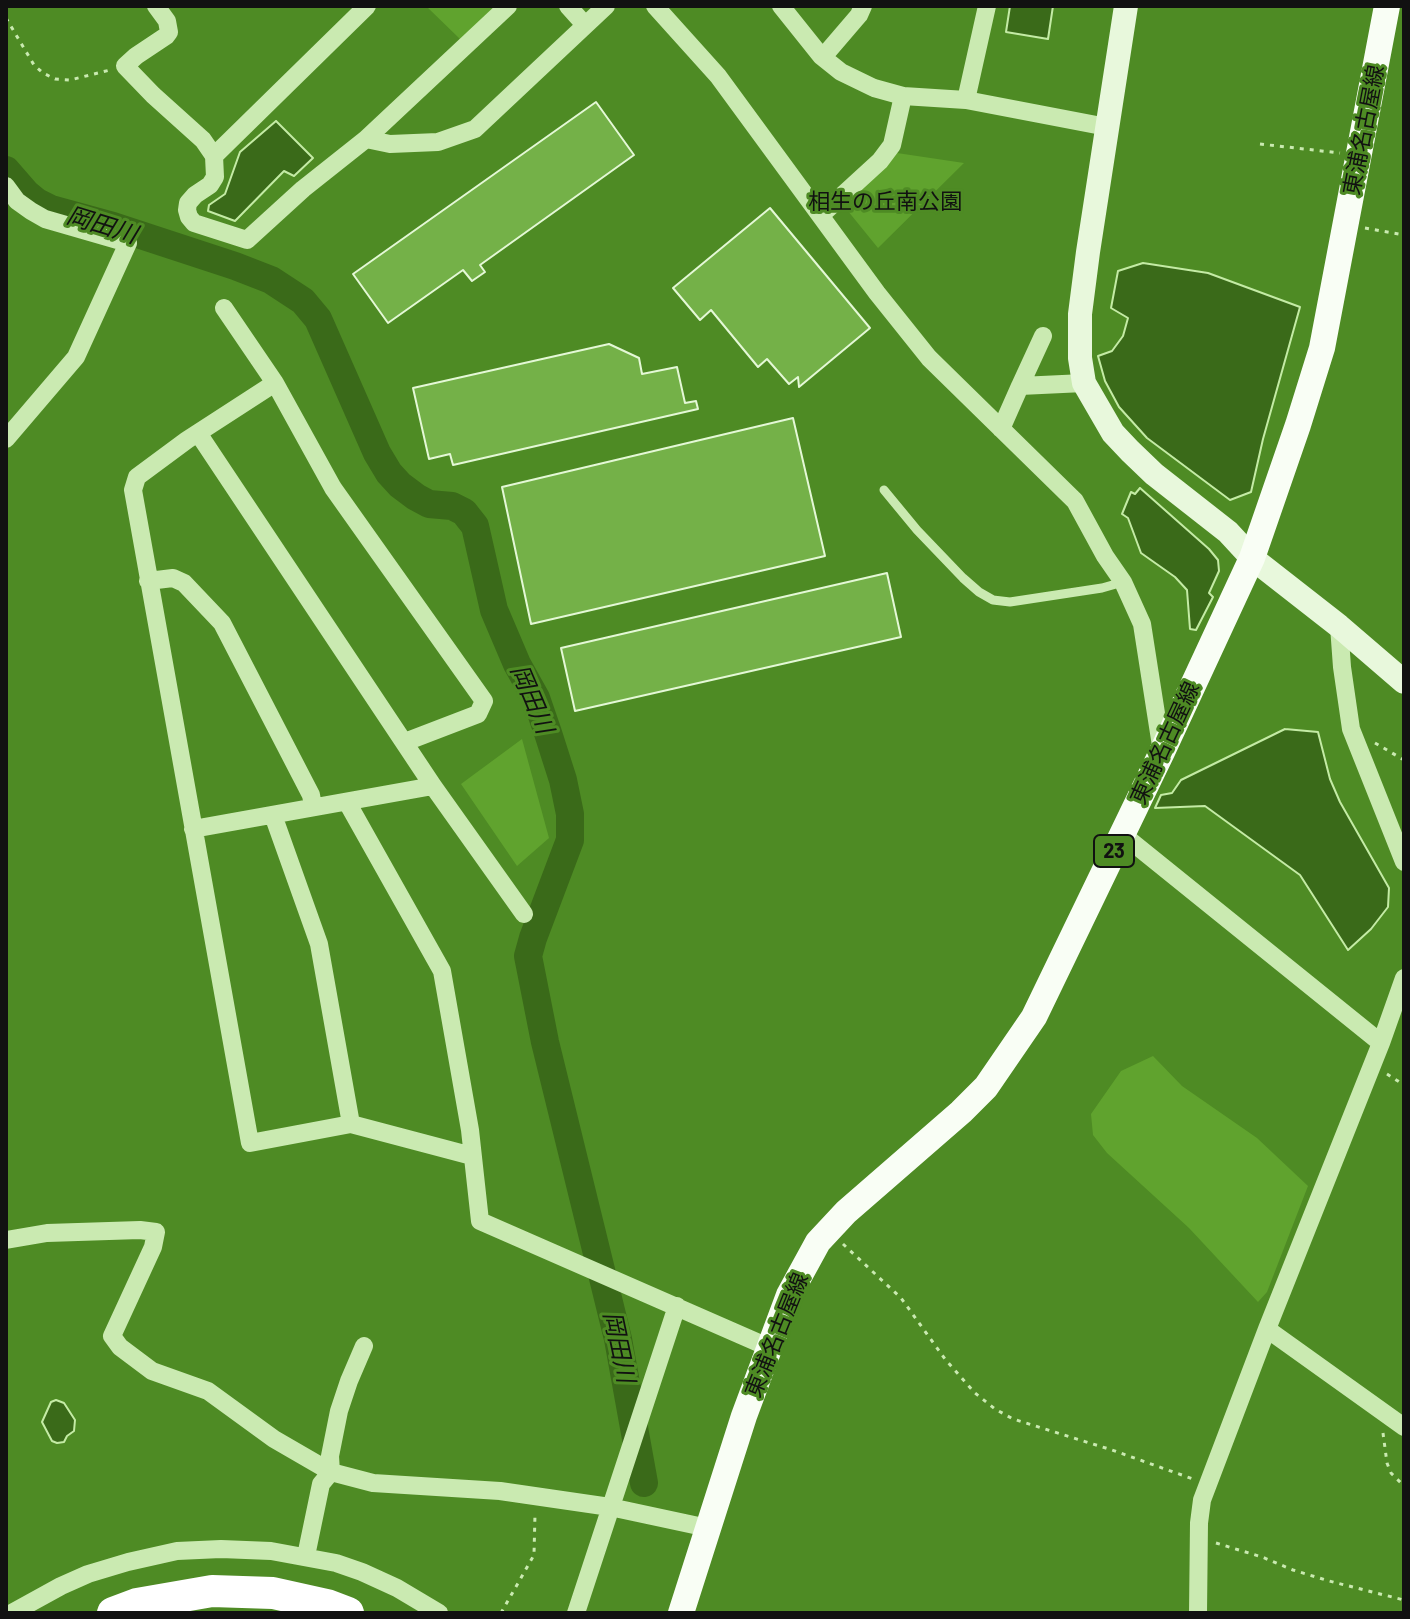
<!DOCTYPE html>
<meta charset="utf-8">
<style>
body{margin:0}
#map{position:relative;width:1410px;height:1619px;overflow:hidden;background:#4e8b24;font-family:Barlow,sans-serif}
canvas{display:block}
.frame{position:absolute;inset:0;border:8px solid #111;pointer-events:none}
</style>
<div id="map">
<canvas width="1410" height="1619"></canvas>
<div class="frame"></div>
</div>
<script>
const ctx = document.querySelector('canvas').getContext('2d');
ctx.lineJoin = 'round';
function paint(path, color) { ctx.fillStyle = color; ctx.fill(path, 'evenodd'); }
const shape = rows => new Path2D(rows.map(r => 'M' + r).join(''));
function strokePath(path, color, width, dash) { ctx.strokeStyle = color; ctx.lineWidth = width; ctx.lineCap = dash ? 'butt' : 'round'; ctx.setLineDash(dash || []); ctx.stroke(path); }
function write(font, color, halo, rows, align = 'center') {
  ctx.font = font + ' Barlow,"Noto Sans JP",sans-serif'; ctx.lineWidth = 6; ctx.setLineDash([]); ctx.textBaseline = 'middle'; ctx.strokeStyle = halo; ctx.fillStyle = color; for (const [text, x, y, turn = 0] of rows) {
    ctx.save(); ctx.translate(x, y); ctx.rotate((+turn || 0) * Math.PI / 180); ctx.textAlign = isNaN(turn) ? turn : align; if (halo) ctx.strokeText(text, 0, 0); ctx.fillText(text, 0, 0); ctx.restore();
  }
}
paint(shape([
 [426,6,498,6,460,39],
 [897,153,964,163,878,248,839,200,886,166],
 [522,739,549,838,517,866,461,784],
 [1153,1056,1182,1086,1257,1138,1308,1186,1267,1292,1258,1302,1189,1228,1107,1153,1093,1135,1091,1114,1121,1071]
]), '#60a32e');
const water = shape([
 [1010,6,1053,6,1048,39,1006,32,1010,6],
 [276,121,313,158,294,176,284,171,235,221,208,211,209,205,225,194,240,152,276,121],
 [1143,263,1208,273,1300,307,1263,439,1251,492,1230,500,1147,438,1119,407,1105,381,1098,356,1112,351,1123,336,1128,318,1111,308,1118,271,1143,263],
 [1140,488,1209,549,1218,560,1219,571,1209,593,1213,597,1196,630,1190,629,1187,590,1175,577,1141,553,1128,518,1122,514,1131,492,1135,494,1140,488],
 [1285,729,1318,732,1330,779,1340,802,1389,888,1388,907,1371,929,1348,950,1300,875,1205,806,1155,808,1161,795,1172,793,1181,780,1285,729],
 [56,1400,64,1403,75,1420,74,1431,67,1436,64,1442,57,1443,52,1441,42,1422,51,1402,56,1400]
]);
paint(water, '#3a6a19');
strokePath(water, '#c4eba5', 2);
strokePath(shape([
 [6,170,26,193,37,202,51,209,113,226,235,266,271,280,303,301,318,319,377,453,389,473,400,485,416,497,429,504,452,506,464,512,475,526,494,610,517,664,536,698,548,733,563,780,570,814,570,840,533,938,528,956,545,1042,618,1339,644,1483]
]), '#3a6a19', 28);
const building = shape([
 [596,102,634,155,480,265,485,272,472,281,463,270,388,323,353,274,596,102],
 [770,208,870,328,799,387,798,377,789,384,767,359,758,367,711,310,700,320,673,288,770,208],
 [609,344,639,358,642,374,677,367,685,403,696,401,698,409,453,465,450,454,429,459,413,388,609,344],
 [793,418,825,556,531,624,502,487,793,418],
 [887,573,901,637,575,711,561,648,887,573]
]);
paint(building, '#74b148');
strokePath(building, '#e4f8d6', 2);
strokePath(shape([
 [6,18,34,65,43,73,55,79,70,80,110,70],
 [1260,144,1340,153],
 [1365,228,1404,235],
 [1375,743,1404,760],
 [1387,1074,1404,1085],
 [843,1244,901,1298,945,1359,975,1393,995,1409,1013,1419,1112,1450,1193,1479],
 [1383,1433,1387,1463,1391,1473,1404,1486],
 [1216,1543,1262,1557,1293,1570,1329,1581,1404,1600],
 [501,1613,534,1555,535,1514]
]), '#caeab1', 3, [4, 6]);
strokePath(shape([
 [884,490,917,530,963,578,979,592,993,600,1010,602,1102,588,1123,582]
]), '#caeab1', 9);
strokePath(shape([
 [156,6,167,21,169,32,166,36,136,56,125,66,153,95,203,140,214,156,215,177,210,185,195,195,188,203,187,210,189,217,194,223,247,240,303,189,366,139,390,144,438,142,475,129,606,6],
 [568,6,585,25],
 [655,6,718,76,877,293,929,358,1075,501,1105,556,1123,582,1142,624,1162,752],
 [781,6,821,56,841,72,874,88,903,96,966,100,1107,127],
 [823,57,859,15,863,6],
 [966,100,987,6],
 [366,139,508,6],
 [214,156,367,6],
 [6,186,17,201,31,211,45,219,128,243,76,357,6,439],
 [821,215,880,161,892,145,903,96],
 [224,308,275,383],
 [1020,386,1043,336],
 [1001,429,1020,386,1084,383],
 [198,433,433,786,524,914],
 [148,581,173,578,184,583,222,623,311,795,313,806],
 [1339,626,1342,667,1351,729,1404,862],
 [405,742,478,714,484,701,333,488,275,383,187,440,137,477,133,490,250,1143,351,1124,472,1156],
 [347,802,442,971,470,1130,480,1221,768,1347],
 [273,815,319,944,351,1124],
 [193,829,433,786],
 [1122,834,1381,1043],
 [6,1240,47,1233,140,1230,156,1232,153,1247,112,1336,120,1347,152,1371,208,1391,274,1439,331,1472,373,1483,500,1491,610,1507,708,1528],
 [1267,1329,1404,1427],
 [306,1556,321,1484,331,1472,330,1456,339,1411,349,1381,364,1346],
 [12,1613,61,1586,88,1574,128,1562,177,1551,221,1549,271,1551,336,1563,362,1572,397,1588,439,1613],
 [576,1613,677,1306],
 [1198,1613,1199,1523,1202,1500,1267,1329,1381,1043,1404,978]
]), '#caeab1', 18);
strokePath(shape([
 [1126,6,1088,252,1080,314,1080,358,1084,383,1113,433,1130,451,1154,474,1228,532,1252,558,1339,626,1404,682]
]), '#e8f8dc', 24);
strokePath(shape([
 [681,1613,744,1416,789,1295,818,1242,846,1212,961,1112,986,1087,1034,1017,1162,752,1252,558,1298,425,1322,348,1387,6]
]), '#f9fef5', 26);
strokePath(shape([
 [113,1613,137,1604,212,1591,273,1593,327,1605,348,1613]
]), '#fff', 32);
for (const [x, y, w] of [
 [1114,851,40]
]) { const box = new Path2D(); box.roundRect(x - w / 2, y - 16, w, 32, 6); ctx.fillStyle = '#4e8b24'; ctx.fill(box); strokePath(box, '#111', 2); }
write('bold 20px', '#111', null, [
 ["23",1114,851]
]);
write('22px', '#111', '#4e8b24', [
 ["東浦名古屋線",1364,130,-79],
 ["東浦名古屋線",1165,743,-65],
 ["東浦名古屋線",777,1335,-68]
]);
write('22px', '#111', '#4e8b24', [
 ["相生の丘南公園",885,202]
]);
write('italic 24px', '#111', '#4e8b24', [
 ["岡田川",102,225,17],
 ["岡田川",532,699,67],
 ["岡田川",619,1347,78]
]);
</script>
